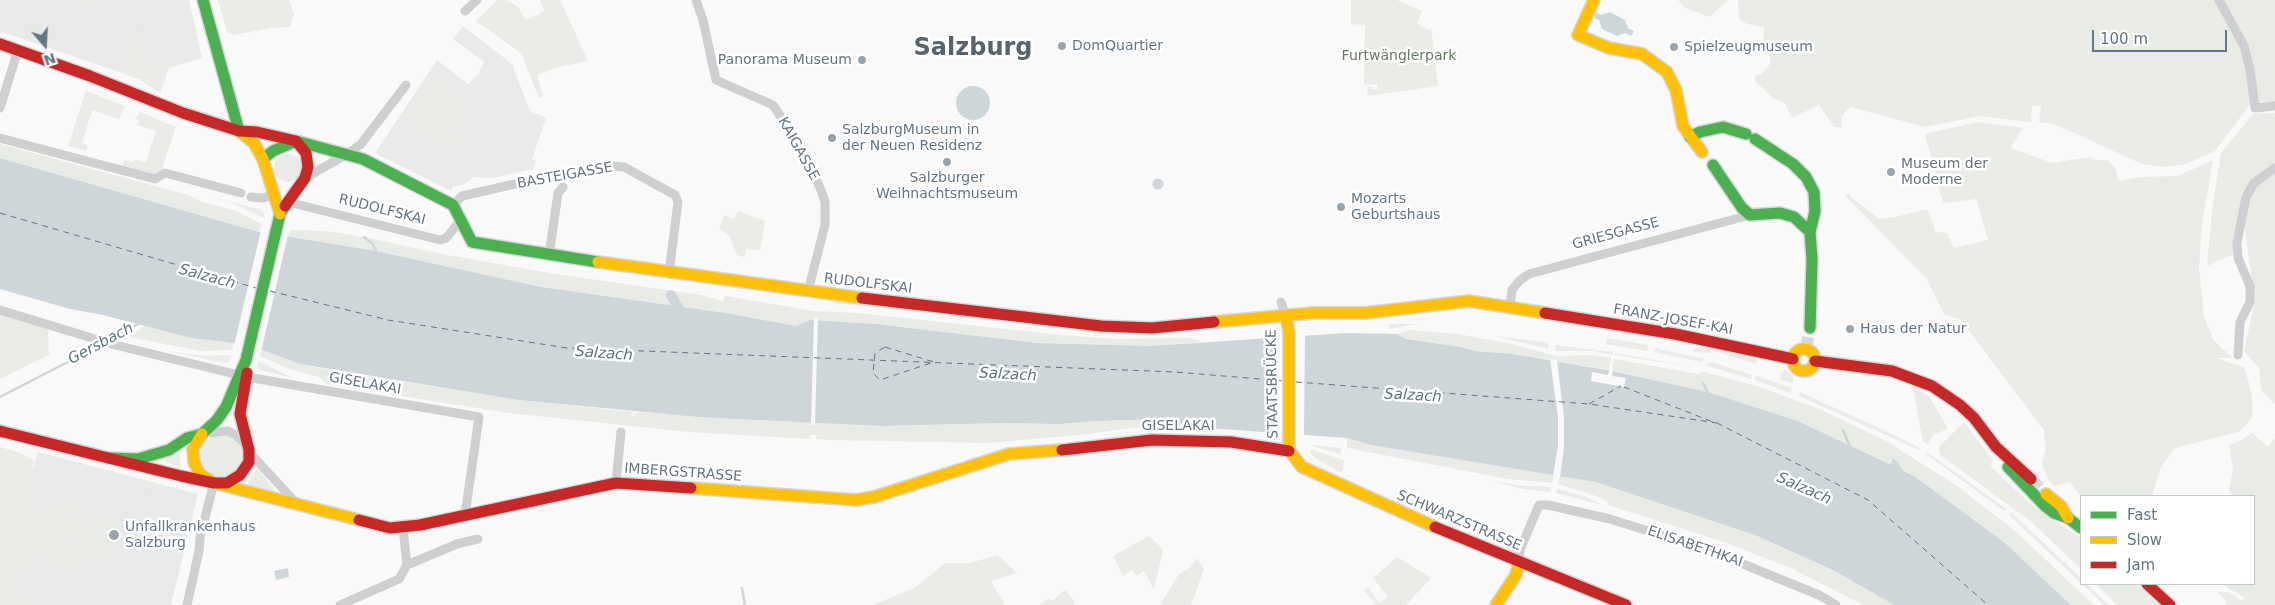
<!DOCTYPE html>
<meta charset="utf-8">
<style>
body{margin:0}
#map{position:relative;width:2275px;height:605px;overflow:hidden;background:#f9f9f9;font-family:"DejaVu Sans",sans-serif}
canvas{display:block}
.legend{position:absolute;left:2080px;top:495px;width:175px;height:90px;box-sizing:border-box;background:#fff;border:1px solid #c1c8cd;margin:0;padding:6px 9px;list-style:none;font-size:15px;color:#657683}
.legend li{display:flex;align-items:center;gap:10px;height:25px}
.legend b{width:25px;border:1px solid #c1c8cd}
.north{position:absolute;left:20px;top:20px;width:50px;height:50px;-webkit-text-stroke:4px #fff;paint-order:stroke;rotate:161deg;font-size:14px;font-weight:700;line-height:20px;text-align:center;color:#657683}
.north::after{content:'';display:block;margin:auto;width:18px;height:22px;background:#657683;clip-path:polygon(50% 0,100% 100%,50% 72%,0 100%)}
.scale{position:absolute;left:2092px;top:30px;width:135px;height:22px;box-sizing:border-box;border:2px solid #657683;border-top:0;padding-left:6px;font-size:15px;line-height:18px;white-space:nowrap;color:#657683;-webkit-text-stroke:4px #fff;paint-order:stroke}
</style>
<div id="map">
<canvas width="2275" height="605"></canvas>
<ul class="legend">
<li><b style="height:6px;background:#4caf50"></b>Fast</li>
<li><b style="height:6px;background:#ffc107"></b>Slow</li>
<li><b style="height:6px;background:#c62828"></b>Jam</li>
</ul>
<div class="north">N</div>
<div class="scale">100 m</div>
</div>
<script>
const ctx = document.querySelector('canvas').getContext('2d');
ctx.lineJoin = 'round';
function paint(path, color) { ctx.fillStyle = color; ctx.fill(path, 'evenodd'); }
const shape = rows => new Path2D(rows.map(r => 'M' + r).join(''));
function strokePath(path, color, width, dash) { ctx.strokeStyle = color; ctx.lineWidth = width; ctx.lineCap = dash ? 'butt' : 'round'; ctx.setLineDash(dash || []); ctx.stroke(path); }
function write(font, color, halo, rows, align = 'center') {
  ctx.font = font + ' "DejaVu Sans",sans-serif'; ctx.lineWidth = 5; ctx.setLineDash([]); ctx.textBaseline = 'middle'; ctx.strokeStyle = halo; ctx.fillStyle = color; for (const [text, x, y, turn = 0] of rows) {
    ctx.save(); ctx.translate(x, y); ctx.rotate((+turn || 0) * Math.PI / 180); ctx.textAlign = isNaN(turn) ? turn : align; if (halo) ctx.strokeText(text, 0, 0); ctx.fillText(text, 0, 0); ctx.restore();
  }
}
paint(shape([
 [0,0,189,0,202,58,169,68,160,93,139,79,0,31],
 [463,26,512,64,530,111,546,118,532,159,536,161,533,169,494,178,474,177,464,184,453,187,451,191,375,153,437,60,468,84,479,73,484,62,453,39],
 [38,452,198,494,171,605,25,605,22,571,38,552,43,517,29,479]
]), '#e8e9e9');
paint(shape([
 [82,0,98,0,98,2,82,15],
 [218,0,289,0,294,14,290,27,270,28,233,35,227,32],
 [497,0,507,0,518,7,526,20,545,11,540,0,560,0,588,61,559,67,537,75,543,97,539,98,521,53,476,21],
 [1351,0,1397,0,1422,11,1417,24,1429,30,1431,27,1438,86,1368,96,1367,87,1372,86,1373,90,1378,89,1377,84,1364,85,1365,25,1351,24],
 [1678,0,1728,0,1710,17,1685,8],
 [1738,0,2275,0,2275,102,2251,103,2215,151,2186,164,2166,167,2142,164,2054,124,2039,122,2041,106,2032,106,2031,122,1980,116,1925,127,1851,107,1841,116,1842,127,1834,127,1819,105,1792,118,1785,103,1774,99,1755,81,1755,76,1762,74,1770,64,1770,56,1763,52,1764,27,1747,24,1739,19],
 [128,2,140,44,156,68,172,63,173,66,169,68,160,93,139,79,126,75,123,4],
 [96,8,98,24,85,19],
 [0,12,9,13,5,29,0,28],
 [428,74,475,109,472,115,468,112,454,134,459,137,446,158,440,154,444,147,403,118,423,90,419,87],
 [86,91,125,106,119,119,92,110,82,143,88,145,86,151,68,146],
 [140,112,176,127,159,177,122,167,124,160,131,162,136,160,146,162,156,131,137,125,139,120,135,119],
 [2275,113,2275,404,2261,390,2259,368,2244,351,2255,301,2245,230,2238,224,2234,254,2207,266,2212,210,2221,153,2253,114],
 [1977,122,2023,128,2010,148,2052,163,2090,157,2095,160,2108,160,2116,169,2118,181,2142,177,2178,176,2213,160,2202,225,2199,268,2204,317,2214,341,2233,358,2214,358,2244,367,2250,387,2253,407,2252,416,2247,424,2238,432,2175,448,2160,469,2152,496,2081,497,2070,482,2055,486,2049,481,2042,465,2046,447,2044,430,1961,320,1944,314,1927,279,1845,196,1849,193,1852,198,1879,219,1895,217,1927,209,1936,232,1947,233,1954,248,1988,240,1976,199,1943,203,1925,134],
 [0,144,188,195,202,202,236,211,262,224,259,232,0,158],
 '274 168a14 14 0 1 1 28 0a14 14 0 1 1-28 0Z',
 [207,196,259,209,264,213,264,218,232,203],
 [738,211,765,221,760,250,746,249,744,257,737,255,729,235,719,229,724,215,734,219],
 [290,230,326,231,364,237,447,255,556,274,701,295,723,301,725,296,814,311,858,313,1061,335,1113,339,1192,338,1201,342,1150,346,1037,343,876,324,810,320,796,326,726,313,541,287,376,251,288,238],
 [894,283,909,286,905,294,838,284],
 [830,300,920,310,923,312,832,303],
 [0,314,48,329,49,355,0,379],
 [1389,324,1417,324,1389,329],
 [144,326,191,338,233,343,233,350,201,351,129,337],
 [1410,330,1458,334,1512,344,1556,356,1592,355,1611,358,1609,370,1513,354,1475,351,1461,347,1406,339,1396,334],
 [1495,336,1544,342,1548,344,1549,349],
 [1607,338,1648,345,1648,348,1647,351,1606,344],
 [1555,345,1613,352,1613,355,1593,351,1556,351],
 [1703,346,1757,360,1756,364,1711,350,1710,353,1693,352,1694,349],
 [1655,348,1705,359,1701,362,1654,352],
 [262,350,300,364,319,368,518,400,634,412,629,415,633,416,639,412,882,426,1004,423,1059,424,1095,421,1164,419,1190,426,1141,427,1079,435,988,443,830,440,816,439,816,435,810,435,810,439,688,432,509,413,327,384,319,377,289,369,260,356],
 [169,351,204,356,232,355,229,362,224,363],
 [1615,353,1688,366,1615,355],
 [1614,359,1698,374,1704,372,1757,386,1824,411,1888,442,1957,486,2014,530,2094,605,2071,605,2005,543,1917,478,1902,470,1897,461,1892,458,1892,463,1889,464,1798,421,1708,392,1612,371],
 [258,362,261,362,293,378,260,370,257,367],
 [1712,362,1752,375,1751,379,1705,365],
 [1784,370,1793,375,1793,383,1781,380,1780,376],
 [1756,376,1792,388,1790,393,1755,380],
 [1910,385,1929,396,1947,427,1945,430,1933,435,1928,444,1923,442,1914,393],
 [1800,392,1890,433,1920,448,1919,450,1799,396],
 [1964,422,1992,459,1991,467,2034,507,2081,538,2081,569,2029,520,1939,454,1939,447],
 [2252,433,2268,447,2275,438,2275,605,2226,605,2225,600,2217,592,2228,592,2241,600,2245,598,2223,585,2217,584,2254,584,2254,496,2233,496,2229,490,2233,469,2229,445,2241,440],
 '201 455a21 21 0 1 1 42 0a21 21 0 1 1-42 0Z',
 [1347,438,1371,445,1554,474,1552,483,1508,479,1352,449,1347,447],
 [1312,445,1341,448,1341,454,1312,446],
 [0,447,18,452,34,460,29,479,43,517,38,552,22,571,25,605,0,605],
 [1313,450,1344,460,1343,471,1340,472,1318,460,1311,454,1310,451],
 [179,452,181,467,165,462,166,458],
 [1927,452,2006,509,2004,511,1926,454],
 [256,469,258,469,274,489,273,491,249,485,248,482],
 [1560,475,1596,482,1755,535,1835,571,1894,605,1863,605,1793,569,1724,542,1608,505,1607,501,1596,496,1558,484],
 [143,480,174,488,173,491,151,486,150,489,142,486],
 [1489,480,1516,485,1551,487,1550,492,1523,489],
 [1557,489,1584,496,1603,505,1556,493],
 [55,499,90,508,91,513,70,512,62,507,53,508,51,514,53,542,46,545,51,505],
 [57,509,65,511,68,517,54,520,53,511],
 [2011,512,2081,578,2081,583,2009,515],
 [75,514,87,514,113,522,119,528,119,535,115,537,107,535,75,517],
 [60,520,68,520,69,537,61,543,56,541,55,537,55,523],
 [72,520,85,524,95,532,72,536,73,525,70,522],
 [99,534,118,540,116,557,94,562,72,547,73,538,86,538,86,536],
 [1149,536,1163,549,1154,590,1144,571,1136,576,1132,570,1123,576,1113,556],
 [61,545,68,547,85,561,97,564,96,565,68,563,68,567,54,567,46,564,44,559,45,547],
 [998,555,1017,573,991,581,1005,605,873,605,916,587,945,563,970,563],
 [1397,557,1431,578,1406,605,1376,605,1364,590,1368,587,1379,603,1388,597,1373,578],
 [1197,558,1204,569,1191,605,1160,605,1179,574,1190,568],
 [2082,584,2087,584,2108,605,2104,605],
 [2096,584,2136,584,2159,605,2117,605],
 [1066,589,1076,605,1038,605,1049,599,1052,601]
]), '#e8ebe6');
paint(shape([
 [1596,12,1601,15,1610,12,1625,20,1628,28,1634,31,1631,36,1625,33,1617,36,1602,29,1599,20,1594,18],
 '956 103a17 17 0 1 1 34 0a17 17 0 1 1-34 0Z',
 [0,158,259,232,376,251,541,287,726,313,796,326,810,320,876,324,1037,343,1150,346,1346,333,1396,334,1406,339,1461,347,1475,351,1513,354,1612,371,1708,392,1798,421,1889,464,1892,463,1892,458,1897,461,1902,470,1917,478,2005,543,2071,605,1894,605,1835,571,1755,535,1596,482,1371,445,1347,438,1193,427,1164,419,1095,421,1059,424,1004,423,882,426,699,417,518,400,300,364,262,350,233,343,191,338,103,315,70,309,0,289],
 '1152.5 184a5.5 5.5 0 1 1 11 0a5.5 5.5 0 1 1-11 0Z',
 [288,568,289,577,276,580,274,571]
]), '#ced6d9');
paint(shape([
 [261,230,288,235,261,352,234,346],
 [814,318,818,318,815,425,811,425],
 [1305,333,1304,437,1274,434,1275,335],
 [1550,359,1557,360,1564,418,1564,447,1560,478,1553,476,1558,446,1558,418],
 [1610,368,1613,368,1612,376,1626,378,1624,387,1591,381,1592,372,1608,375]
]), '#f9f9f9');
strokePath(shape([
 [364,237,373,244,376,251],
 [110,340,140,323],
 [1703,383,1709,395],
 [0,397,103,344],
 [1843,430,1850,447],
 [742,588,745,605]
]), '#ced6d9', 2.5);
strokePath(shape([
 [671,295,678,307]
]), '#ced6d9', 10);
strokePath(shape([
 [0,213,256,288],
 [270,291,388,320,567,348,1175,372,1284,381],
 [885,347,934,362,880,380,873,373,875,353,885,347],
 [1296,382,1589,404,1717,423],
 [1624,387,1713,422],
 [1589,404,1621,386],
 [1717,423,1868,500,1988,605]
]), '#60757c', 1, [6, 5]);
strokePath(shape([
 [1806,349,1810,328],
 [2031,479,2046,494]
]), '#d4d8dc', 12, [12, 6]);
const fast = shape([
 [203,0,239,131],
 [1690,137,1700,132,1723,127,1746,134],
 [1755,139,1793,164,1806,177,1814,192,1815,211,1810,232,1812,259,1810,328],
 [263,159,273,151,296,141,363,159,453,205,472,242,598,262],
 [1713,165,1742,208,1750,215,1780,213,1794,217,1810,232],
 [108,458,138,459,169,450,187,438,202,434,217,420,226,407,246,360,280,214,285,206],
 [2008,467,2045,506,2054,513,2068,518,2081,528]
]);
const slow = shape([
 [1594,0,1578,35,1609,48,1642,54,1667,72,1676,90,1683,126,1702,152],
 [239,131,254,143,263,159,280,214],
 [598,262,862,298],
 [1286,317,1289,332,1289,450,1302,467,1435,527],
 [1214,322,1313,313,1365,313,1469,301,1545,313],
 '1793 360a11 11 0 1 1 22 0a11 11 0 1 1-22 0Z',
 [202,434,193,449,194,462,200,474,214,483,359,520],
 [691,488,856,500,874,497,1009,454,1062,450],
 [2046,494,2061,506,2068,518],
 [1496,605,1516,575,1519,562]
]);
const jam = shape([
 [0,44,90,76,183,113,239,131,257,132,296,141,306,153,308,167,305,178,285,206],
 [862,298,1101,326,1152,328,1214,322],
 [1545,313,1675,334,1793,359],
 [1815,361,1892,371,1932,386,1960,405,1974,418,1996,447,2031,479],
 [0,431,181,476,214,483,227,483,240,475,249,462,249,450,240,414,247,373],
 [1062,450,1152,440,1231,442,1289,451],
 [359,520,390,528,420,525,616,483,691,488],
 [1435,527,1626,605],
 [2147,584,2170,605]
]);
strokePath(fast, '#d5d6d7', 14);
strokePath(slow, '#d5d6d7', 14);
strokePath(jam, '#d5d6d7', 14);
strokePath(shape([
 [696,0,703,20,716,80,773,105,806,156,821,190,825,202,825,225,808,291],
 [2219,0,2244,46,2250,69,2255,108,2275,106],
 [465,11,477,0],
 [0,108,18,50],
 [0,138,155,179,165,173,241,193],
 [305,178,349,153,361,144,406,85],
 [251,197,263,198,275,194],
 [288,202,440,240,446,238,461,220],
 [453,205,462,196,559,174,571,174,613,166,624,167,675,195,678,202,669,273],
 [549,256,558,193,563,187],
 [1281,302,1286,317],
 [1510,307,1512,290,1520,280,1529,274,1750,215],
 [0,310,115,345,239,375],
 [2238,355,2240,322,2250,302,2250,286,2238,258,2237,243,2246,197,2254,183,2275,168],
 [247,377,479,417,465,515],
 [205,433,228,431,236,435,246,445],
 [249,452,298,505],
 [616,483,621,432],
 [1519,562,1520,550,1539,505,1548,505,1610,519,1706,549,1819,595,1836,605],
 [407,565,457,544,478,539],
 [187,605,199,551,200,537,214,483],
 [340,605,399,579,407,565,403,528]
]), '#cecfd0', 9);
strokePath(fast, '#4caf50', 11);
strokePath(slow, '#ffc107', 11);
strokePath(jam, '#c62828', 11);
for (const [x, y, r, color] of [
 [1062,46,5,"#99a4ac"],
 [1674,47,5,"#99a4ac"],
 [862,60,5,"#99a4ac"],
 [832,138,5,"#99a4ac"],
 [947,162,5,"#99a4ac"],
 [1891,172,5,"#99a4ac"],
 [1341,207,5,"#99a4ac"],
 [1850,329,5,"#99a4ac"],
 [114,535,6,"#99a4ac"]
]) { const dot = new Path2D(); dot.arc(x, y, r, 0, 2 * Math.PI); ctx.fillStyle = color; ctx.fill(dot); strokePath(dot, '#fff', 2); }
write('14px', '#657683', '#fff', [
 ["DomQuartier",1072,46],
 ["Spielzeugmuseum",1684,47],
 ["Panorama Museum",852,60,"right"],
 ["SalzburgMuseum in",842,130],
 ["der Neuen Residenz",842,146],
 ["Museum der",1901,164],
 ["Moderne",1901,180],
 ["Salzburger",947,178,"center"],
 ["Weihnachtsmuseum",947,194,"center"],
 ["Mozarts",1351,199],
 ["Geburtshaus",1351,215],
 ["Haus der Natur",1860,329],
 ["Unfallkrankenhaus",125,527],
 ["Salzburg",125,543]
], 'left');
write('14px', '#687a64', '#fff', [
 ["Furtwänglerpark",1399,56]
]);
write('14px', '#657683', '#fff', [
 ["KAIGASSE",798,149,61],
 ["BASTEIGASSE",565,176,-10],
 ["RUDOLFSKAI",382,210,14],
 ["GRIESGASSE",1616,234,-15],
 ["RUDOLFSKAI",868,284,7],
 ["FRANZ-JOSEF-KAI",1673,320,10],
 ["GISELAKAI",365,384,10],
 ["STAATSBRÜCKE",1273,384,-91],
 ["GISELAKAI",1178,426],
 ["IMBERGSTRASSE",683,473,4],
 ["SCHWARZSTRASSE",1459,521,23],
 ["ELISABETHKAI",1695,547,19]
]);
write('italic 15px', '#60757c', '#fff', [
 ["Salzach",207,277,15],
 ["Gersbach",101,344,-28],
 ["Salzach",604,354,4],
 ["Salzach",1008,375,3],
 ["Salzach",1413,396,3],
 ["Salzach",1804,489,24]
]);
write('bold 24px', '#57646e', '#fff', [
 ["Salzburg",973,49]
]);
</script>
